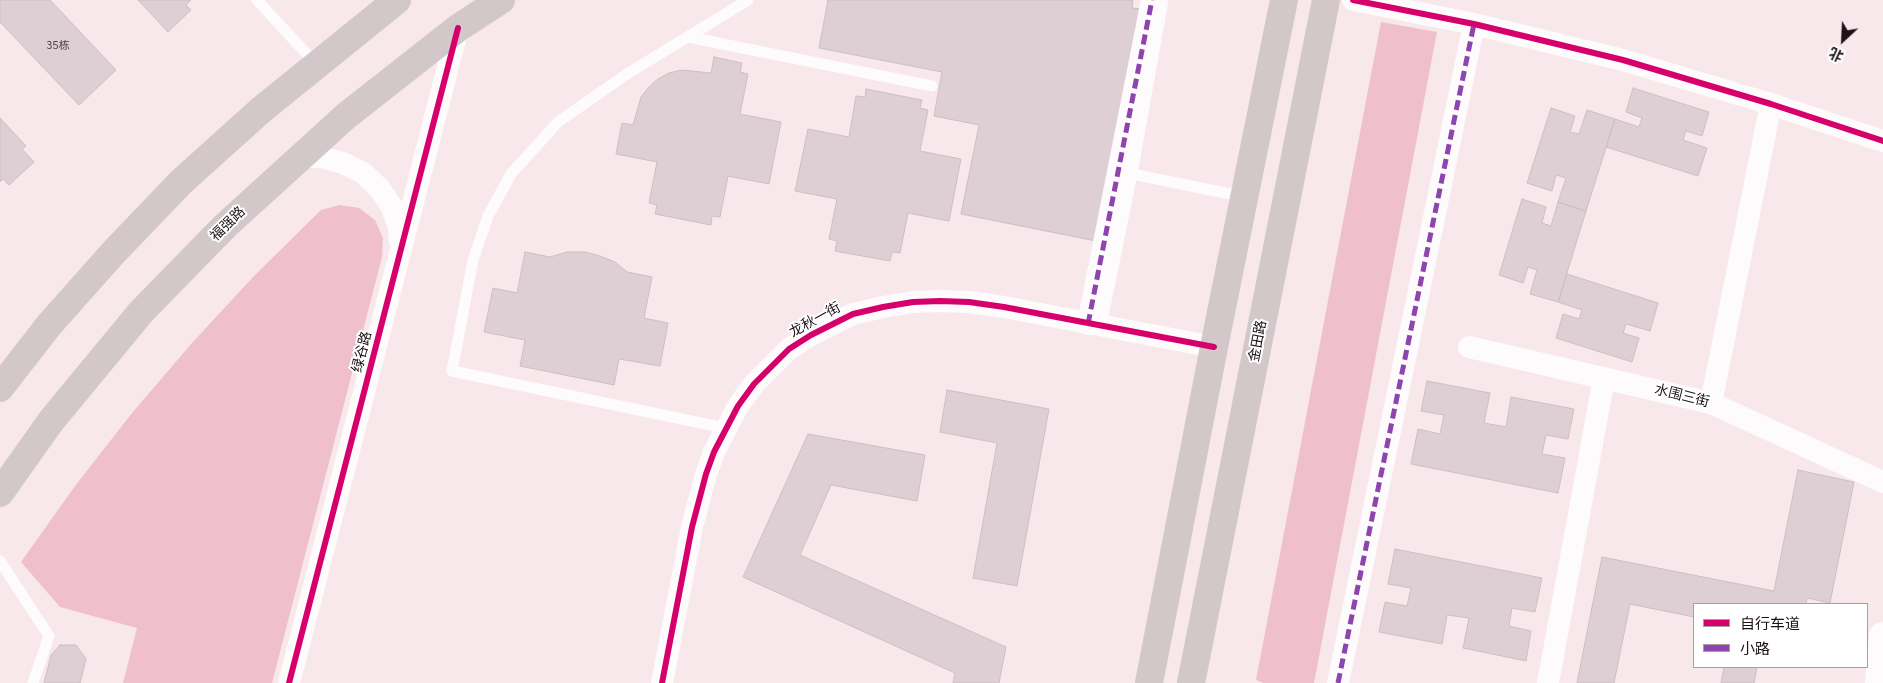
<!DOCTYPE html>
<meta charset="utf-8">
<style>
body{margin:0}
#map{position:relative;width:1883px;height:683px;overflow:hidden;background:#f8e7eb;font-family:Figtree,"Noto Sans SC",sans-serif}
canvas{display:block}
.legend{position:absolute;left:1693px;top:603px;width:175px;height:65px;box-sizing:border-box;background:#fff;border:1px solid #a4a0a1;margin:0;padding:6px 9px;list-style:none;font-size:15px;color:#1c1215}
.legend li{display:flex;align-items:center;gap:10px;height:25px}
.legend b{width:25px;border:1px solid #a4a0a1}
.north{position:absolute;left:1818px;top:15px;width:50px;height:50px;-webkit-text-stroke:4px #fff;paint-order:stroke;rotate:205deg;font-size:14px;font-weight:700;line-height:20px;text-align:center;color:#1c1215}
.north::after{content:'';display:block;margin:auto;width:18px;height:22px;background:#1c1215;clip-path:polygon(50% 0,100% 100%,50% 72%,0 100%)}
</style>
<div id="map">
<canvas width="1883" height="683"></canvas>
<ul class="legend">
<li><b style="height:6px;background:#d6006c"></b>自行车道</li>
<li><b style="height:6px;background:#8e44ad"></b>小路</li>
</ul>
<div class="north">北</div>
</div>
<script>
const ctx = document.querySelector('canvas').getContext('2d');
ctx.lineJoin = 'round';
function paint(path, color) { ctx.fillStyle = color; ctx.fill(path, 'evenodd'); }
const shape = rows => new Path2D(rows.map(r => 'M' + r).join(''));
function strokePath(path, color, width, dash) { ctx.strokeStyle = color; ctx.lineWidth = width; ctx.lineCap = dash ? 'butt' : 'round'; ctx.setLineDash(dash || []); ctx.stroke(path); }
function write(font, color, halo, rows, align = 'center') {
  ctx.font = font + ' Figtree,"Noto Sans SC",sans-serif'; ctx.lineWidth = 4; ctx.setLineDash([]); ctx.textBaseline = 'middle'; ctx.strokeStyle = halo; ctx.fillStyle = color; for (const [text, x, y, turn = 0] of rows) {
    ctx.save(); ctx.translate(x, y); ctx.rotate((+turn || 0) * Math.PI / 180); ctx.textAlign = isNaN(turn) ? turn : align; if (halo) ctx.strokeText(text, 0, 0); ctx.fillText(text, 0, 0); ctx.restore();
  }
}
paint(shape([
 [1381,22,1437,32,1314,683,1263,683,1256,680],
 [340,205,359,208,375,220,383,238,382,257,272,683,123,683,137,628,60,607,21,562,75,486,132,413,192,343,255,275,321,210]
]), '#efbfcb');
const building = shape([
 [0,0,50,0,116,70,79,105,0,22,0,0],
 [138,0,191,0,186,5,191,10,168,32,138,0],
 [828,0,1133,0,1132,8,1141,9,1096,241,961,214,979,125,934,116,942,72,819,48,828,0],
 [714,57,742,63,740,72,748,74,740,114,781,122,769,184,728,176,720,217,712,216,711,225,655,214,657,205,649,203,657,162,616,154,622,123,633,125,641,97,649,87,658,79,669,73,682,70,711,73,714,57],
 [1633,88,1709,112,1702,136,1686,131,1683,140,1707,148,1698,176,1606,147,1615,119,1639,127,1642,118,1626,112,1633,88],
 [866,89,922,100,920,108,928,110,920,151,961,159,949,221,908,213,900,253,892,252,890,261,835,251,837,241,829,239,837,199,795,191,808,129,849,137,856,96,865,97,866,89],
 [1551,108,1575,116,1570,132,1579,134,1587,110,1615,119,1586,211,1558,202,1566,178,1556,175,1552,191,1527,183,1551,108],
 [0,118,26,146,22,149,34,162,9,185,3,179,0,182,0,118],
 [1522,199,1546,207,1542,223,1551,226,1558,202,1586,211,1558,302,1530,294,1537,270,1528,267,1523,283,1499,275,1522,199],
 [525,252,550,257,567,252,585,252,600,256,615,262,627,272,652,277,644,318,668,323,660,366,619,359,614,385,520,366,525,340,484,332,493,288,517,293,525,252],
 [1567,274,1658,303,1650,331,1626,324,1623,333,1639,338,1632,362,1556,338,1563,314,1579,319,1582,310,1558,302,1567,274],
 [1427,381,1490,393,1484,423,1506,427,1511,397,1574,409,1568,439,1546,435,1542,454,1565,458,1558,493,1411,464,1418,429,1440,434,1444,415,1421,411,1427,381],
 [947,390,1049,409,1017,586,973,578,997,443,940,432,947,390],
 [808,434,925,455,917,501,831,485,800,555,1006,647,999,683,953,683,955,673,743,577,808,434],
 [1798,470,1854,482,1830,603,1807,598,1806,604,1694,604,1694,617,1630,604,1614,683,1577,683,1602,557,1774,591,1798,470],
 [1395,549,1542,578,1535,612,1512,608,1509,626,1531,631,1526,661,1463,648,1469,618,1447,615,1442,644,1379,632,1385,602,1407,606,1411,588,1388,584,1395,549],
 [60,645,76,645,86,659,80,683,44,683,51,655,60,645],
 [1724,667,1757,667,1754,683,1721,683,1724,667]
]);
paint(building, '#ddcfd3');
strokePath(building, '#ccbfc2', 1);
strokePath(shape([
 [257,0,316,64],
 [688,37,932,86],
 [1132,174,1245,197],
 [1101,326,1132,174,1163,0],
 [725,428,452,371,473,260,488,216,511,174,558,122,627,74,748,0],
 [0,561,49,636,33,683]
]), '#fefbfc', 11);
strokePath(shape([
 [1353,0,1474,24,1623,60,1771,104,1883,141],
 [299,157,321,157,343,163,363,173,379,188,392,207,399,228,400,242],
 [1088,324,1152,0],
 [1469,347,1711,403,1883,482],
 [1711,403,1771,104],
 [289,683,458,28],
 [662,683,692,527,706,474,714,452,738,406,754,384,789,349,811,335,853,314,883,307,913,302,940,301,969,302,1004,307,1214,347],
 [1338,683,1474,24],
 [1548,683,1604,378]
]), '#fefbfc', 22);
strokePath(shape([
 [1879,683,1883,636]
]), '#fefbfc', 28);
strokePath(shape([
 [0,388,49,325,113,253,181,182,261,110,397,0],
 [0,493,51,421,141,312,225,226,346,116,458,28,501,0],
 [1149,683,1214,347,1284,0],
 [1191,683,1326,0]
]), '#d2c8ca', 28);
strokePath(shape([
 [1088,324,1152,0],
 [1338,683,1474,24]
]), '#8e44ad', 5, [10, 5]);
strokePath(shape([
 [1353,0,1474,24,1623,60,1771,104,1883,141],
 [289,683,458,28],
 [662,683,692,527,706,474,714,452,738,406,754,384,789,349,811,335,853,314,883,307,913,302,940,301,969,302,1004,307,1214,347]
]), '#d6006c', 6);
write('11px', '#4c4144', null, [
 ["35栋",58,46]
]);
write('14px', '#1c1215', '#fff', [
 ["福强路",228,224,-44],
 ["龙秋一街",815,320,-29],
 ["金田路",1258,341,-79],
 ["绿谷路",362,352,-76],
 ["水围三街",1682,396,14]
]);
</script>
